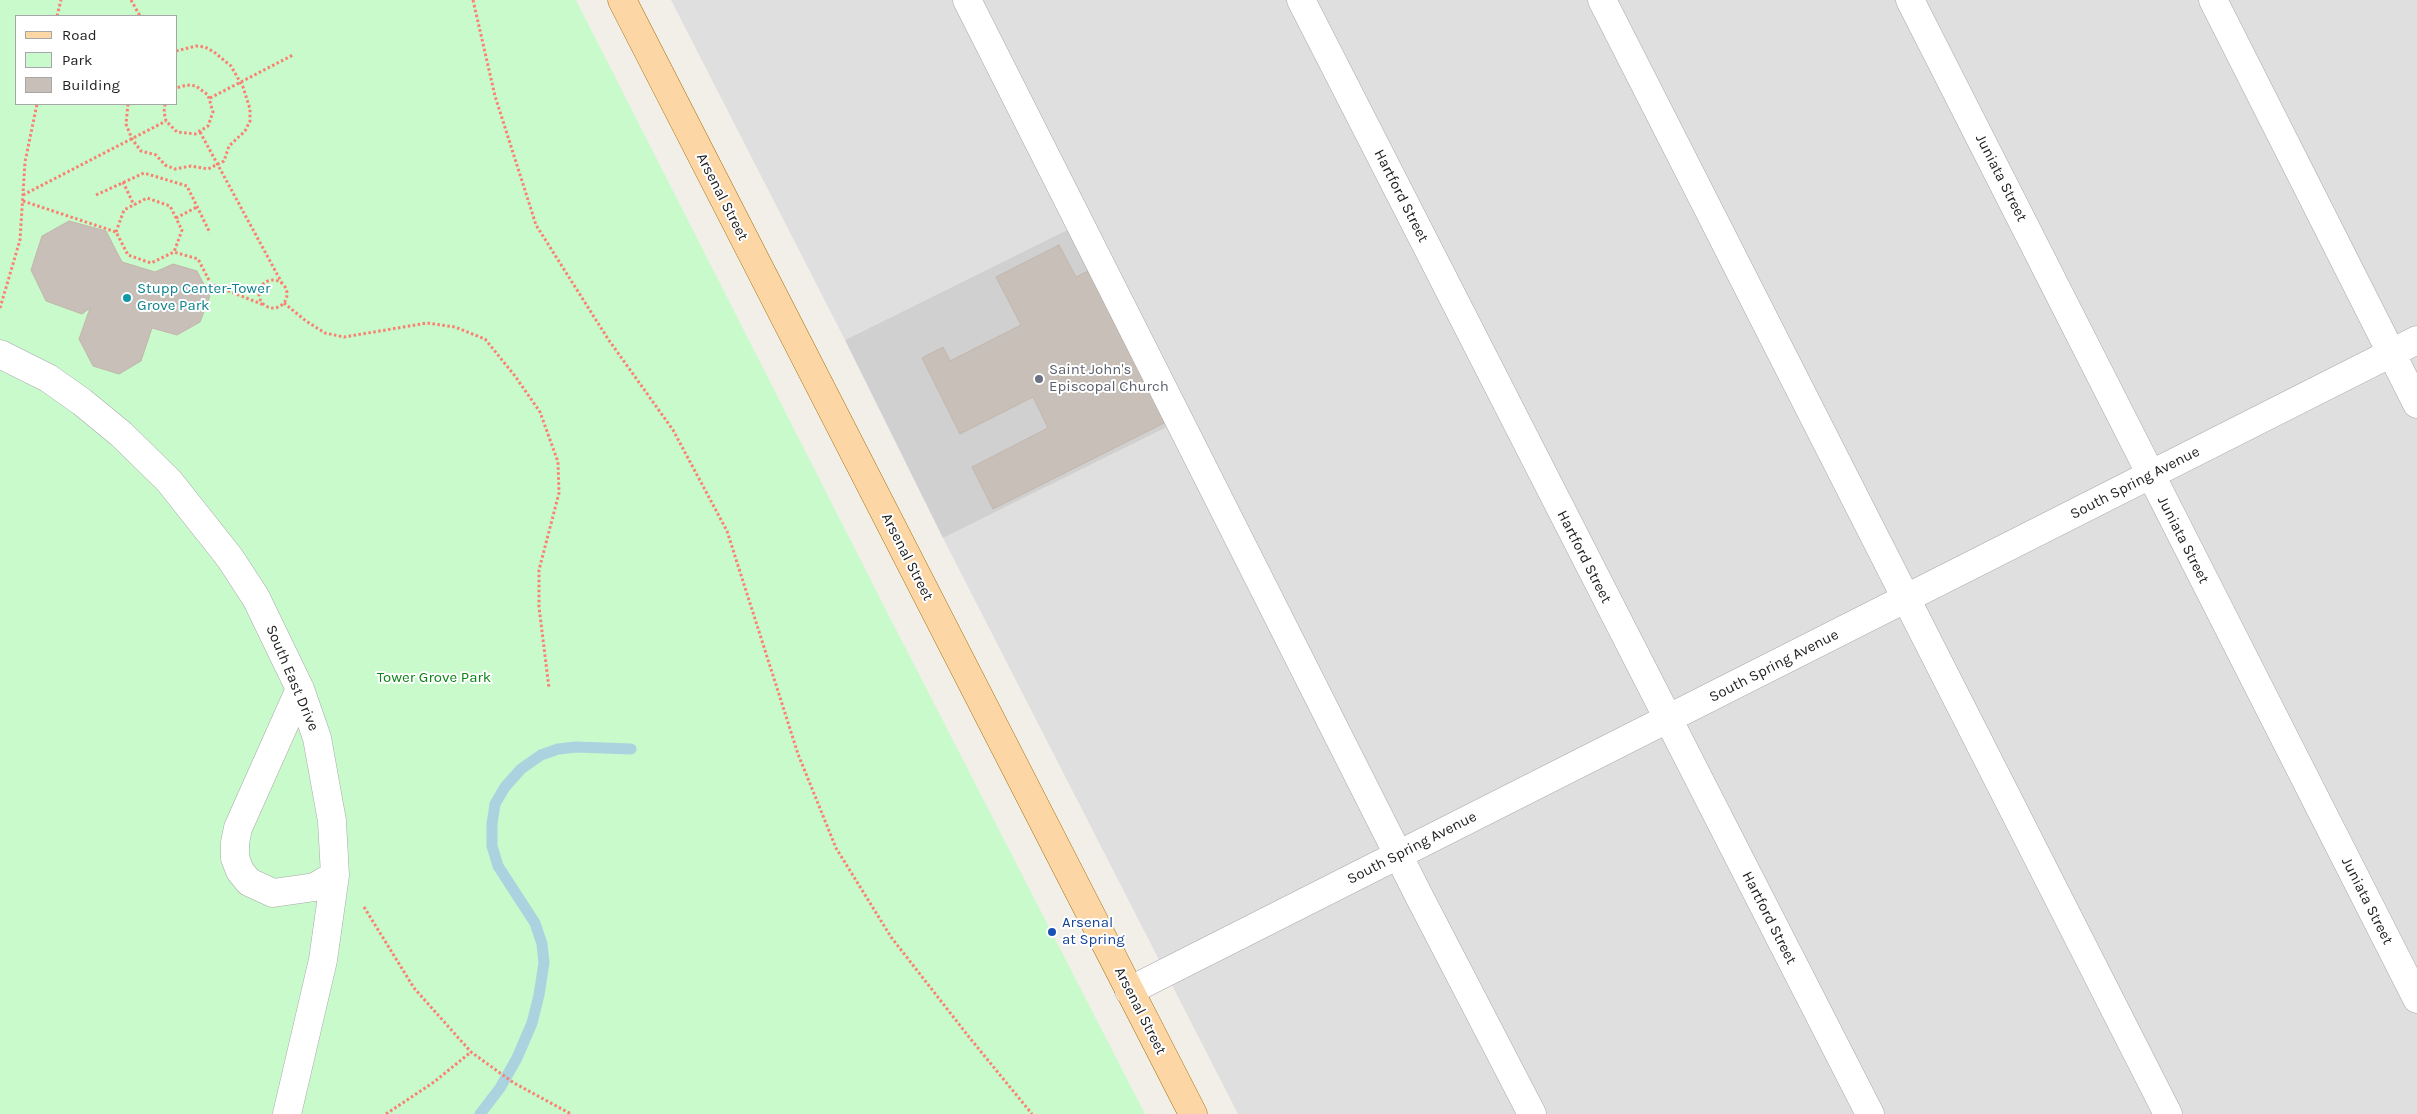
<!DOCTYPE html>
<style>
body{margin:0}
#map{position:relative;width:2417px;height:1114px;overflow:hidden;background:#f2efe9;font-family:Karla,sans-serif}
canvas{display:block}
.legend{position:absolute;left:15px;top:15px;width:162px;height:90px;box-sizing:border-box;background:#fff;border:1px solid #a7a7a7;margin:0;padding:6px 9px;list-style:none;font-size:15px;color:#222}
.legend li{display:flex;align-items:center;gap:10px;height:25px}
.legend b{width:25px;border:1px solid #a7a7a7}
</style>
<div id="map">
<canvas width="2417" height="1114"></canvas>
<ul class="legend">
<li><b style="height:6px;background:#fcd6a4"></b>Road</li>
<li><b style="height:14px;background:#c8facc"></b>Park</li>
<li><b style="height:14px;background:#c7bfb8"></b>Building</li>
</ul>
</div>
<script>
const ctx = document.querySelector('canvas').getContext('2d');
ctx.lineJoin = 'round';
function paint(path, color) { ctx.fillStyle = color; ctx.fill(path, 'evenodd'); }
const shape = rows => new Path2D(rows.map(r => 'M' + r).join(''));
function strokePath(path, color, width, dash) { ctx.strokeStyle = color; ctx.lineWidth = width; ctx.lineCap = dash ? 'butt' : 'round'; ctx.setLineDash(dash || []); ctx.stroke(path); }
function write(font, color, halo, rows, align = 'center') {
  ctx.font = font + ' Karla,sans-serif'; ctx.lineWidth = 4; ctx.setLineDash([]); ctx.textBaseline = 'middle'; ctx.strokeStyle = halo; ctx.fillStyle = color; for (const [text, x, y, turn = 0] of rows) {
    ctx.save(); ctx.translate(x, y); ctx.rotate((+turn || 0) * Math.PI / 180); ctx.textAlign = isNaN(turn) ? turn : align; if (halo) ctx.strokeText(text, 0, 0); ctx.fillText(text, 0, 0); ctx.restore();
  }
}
paint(shape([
 [671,0,2417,0,2417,1114,1238,1114,943,538,1169,426,1071,228,845,340]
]), '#e0dfdf');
paint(shape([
 [1071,228,1169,426,943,538,845,340]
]), '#d0d0d0');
paint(shape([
 [0,0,576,0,886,610,1145,1114,0,1114],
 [16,16,176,16,176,104,16,104]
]), '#c8facc');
strokePath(shape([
 [480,1114,500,1088,517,1058,532,1023,539,995,544,963,542,944,535,923,498,866,492,846,492,824,495,804,505,787,521,769,541,755,558,749,576,747,631,749]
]), '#aad3df', 11);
const building = shape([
 [69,221,106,231,122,262,155,272,173,264,197,271,210,296,200,322,177,335,152,328,141,361,119,374,93,366,79,339,90,308,82,314,46,301,31,270,42,236,69,221],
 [1059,245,1076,277,1090,270,1166,422,993,509,972,467,1048,428,1033,397,960,434,922,358,943,347,950,361,1021,325,996,277,1059,245]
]);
paint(building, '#c7bfb8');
strokePath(building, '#c4b6ab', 1);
const minor = shape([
 [967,0,1419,896,1532,1114],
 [1301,0,1870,1114],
 [1602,0,2168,1114],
 [1910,0,2417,999],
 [2213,0,2417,404],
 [0,354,48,378,82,402,121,434,169,481,230,558,256,598,300,689,317,738,332,821,335,875,323,960,287,1114],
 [300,689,238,828,235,843,235,858,240,871,249,882,273,893,315,887,335,875],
 [1129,991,2417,340]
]);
const major = shape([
 [622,0,1193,1114]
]);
strokePath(minor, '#a9a9a9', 29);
strokePath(major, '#a06b00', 29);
strokePath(shape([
 [131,0,140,16],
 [473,0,495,96,536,225,608,339,673,430,727,531,798,754,836,848,891,937,969,1037,1032,1114],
 [57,16,61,0],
 [210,98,293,55],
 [128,104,126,124,132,139,141,151,156,155,165,165,175,169,191,166,208,169,224,161,229,146,245,131,250,121,250,109,243,87,231,66,214,52,205,47,196,46,176,51],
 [165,104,164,112,166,121,177,132,195,134,208,126,213,112,208,95,196,86,187,85,176,88],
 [200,132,283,285],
 [123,182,134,205],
 [23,195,166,121],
 [96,195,144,173,187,186,210,233],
 [23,201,116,232,128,255,151,263,174,252,198,259,211,284,264,305],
 [176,218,197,207],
 [116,232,124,210,147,198,170,206,182,230,174,252],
 '259 294a14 14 0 1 1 28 0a14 14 0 1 1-28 0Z',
 [284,303,306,321,325,333,344,337,427,323,455,327,485,339,515,376,540,412,558,462,559,493,539,570,539,607,549,688],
 [0,308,20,240,25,162,37,104],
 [364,907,414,988,471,1052,514,1083,571,1114],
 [386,1114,434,1082,471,1052]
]), '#fa8072', 3, [2.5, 2.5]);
strokePath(minor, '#fff', 28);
strokePath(major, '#fcd6a4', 28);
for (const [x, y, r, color] of [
 [127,298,5,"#0f9aa8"],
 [1039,379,5,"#6b7280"],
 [1052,932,5,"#1a4fb4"]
]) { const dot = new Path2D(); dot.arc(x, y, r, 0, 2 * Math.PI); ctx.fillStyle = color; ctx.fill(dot); strokePath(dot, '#fff', 2); }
write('15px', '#222', '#fff', [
 ["Juniata Street",2001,178,63],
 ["Hartford Street",1401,196,63],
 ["Arsenal Street",722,197,63],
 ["South Spring Avenue",2135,483,-27],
 ["Juniata Street",2183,540,63],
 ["Arsenal Street",907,557,63],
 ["Hartford Street",1584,557,63],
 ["South Spring Avenue",1774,666,-27],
 ["South East Drive",292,678,67],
 ["South Spring Avenue",1412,848,-27],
 ["Juniata Street",2367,901,63],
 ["Hartford Street",1769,918,63],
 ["Arsenal Street",1140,1011,63]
]);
write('15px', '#0d838f', '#fff', [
 ["Stupp Center-Tower",137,289],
 ["Grove Park",137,306]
], 'left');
write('15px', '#5b616d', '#fff', [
 ["Saint John's",1049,370],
 ["Episcopal Church",1049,387]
], 'left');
write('15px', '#0c8416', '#fff', [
 ["Tower Grove Park",434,678]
]);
write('15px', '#164399', '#fff', [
 ["Arsenal",1062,923],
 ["at Spring",1062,940]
], 'left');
</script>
